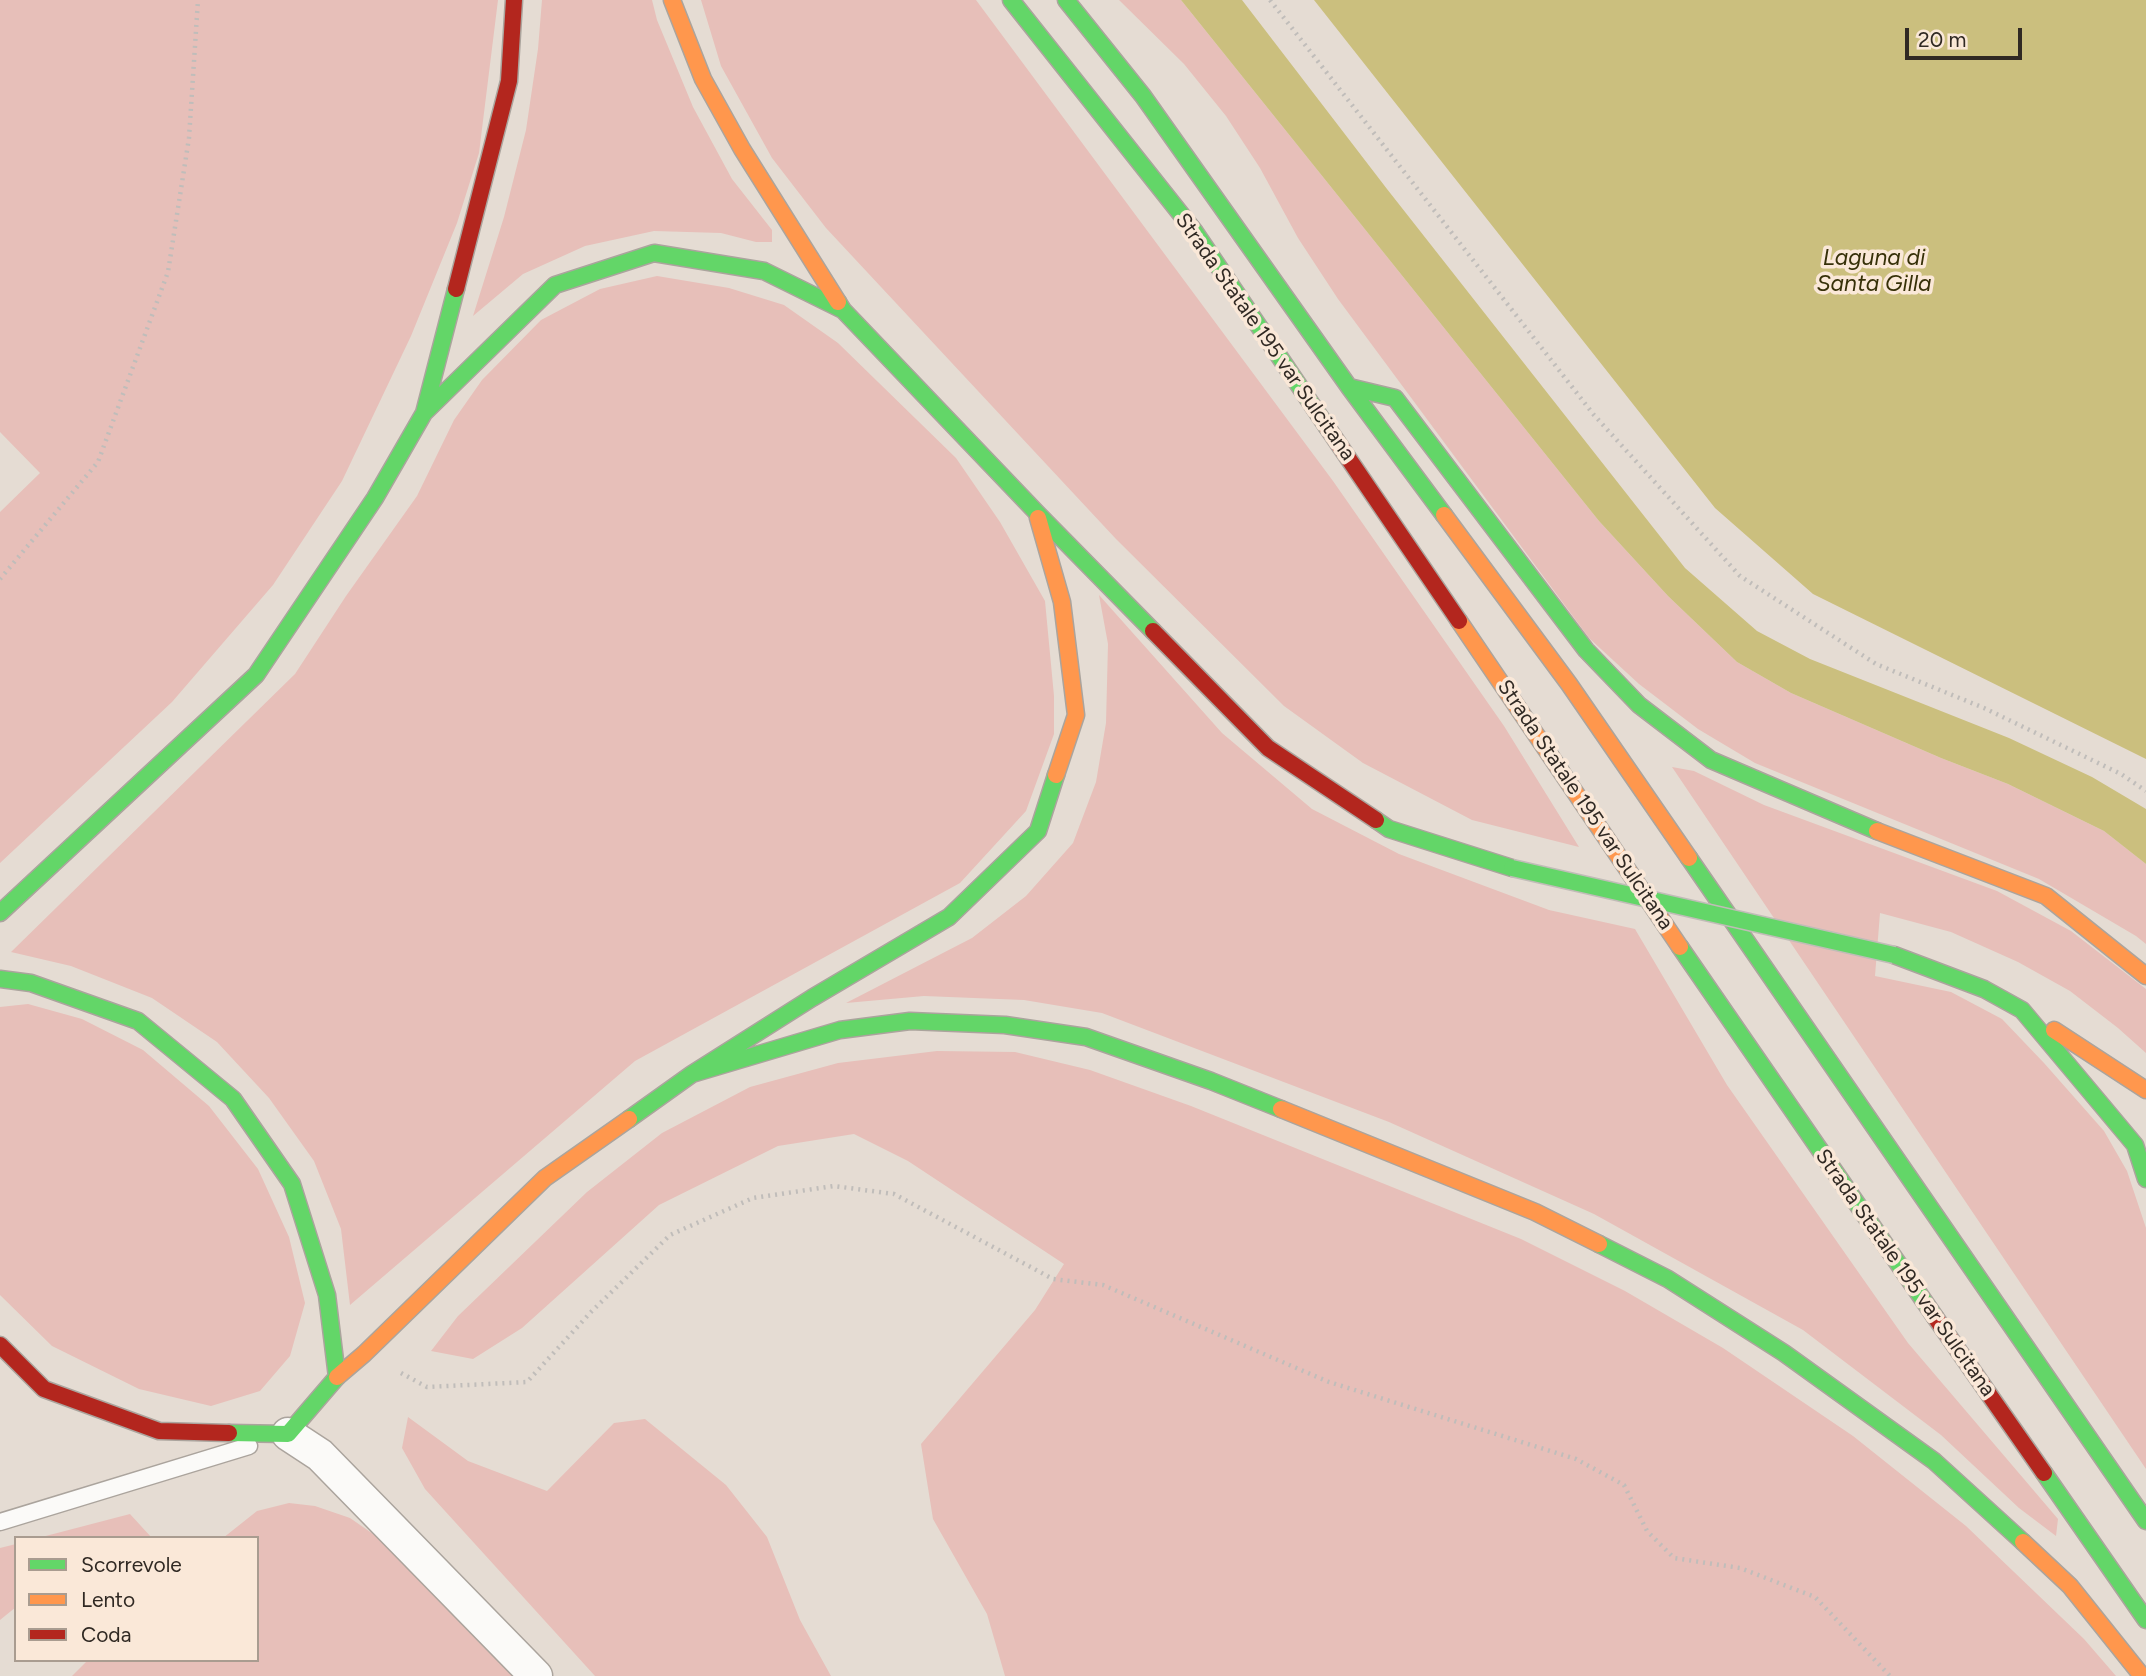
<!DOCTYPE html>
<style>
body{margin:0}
#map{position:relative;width:2146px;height:1676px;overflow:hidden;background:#e5dcd3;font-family:Figtree,sans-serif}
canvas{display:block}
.legend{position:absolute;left:14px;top:1536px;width:245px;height:126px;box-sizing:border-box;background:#fae8d8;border:2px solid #a99c90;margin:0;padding:9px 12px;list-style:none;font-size:21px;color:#302923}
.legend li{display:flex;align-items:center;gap:14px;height:35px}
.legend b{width:35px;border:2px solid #a99c90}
.scale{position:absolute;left:1905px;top:28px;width:117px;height:32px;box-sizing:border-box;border:4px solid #302923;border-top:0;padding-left:9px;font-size:21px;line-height:24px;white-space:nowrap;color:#302923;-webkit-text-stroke:5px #fae8d8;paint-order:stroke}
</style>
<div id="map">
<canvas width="2146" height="1676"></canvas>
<ul class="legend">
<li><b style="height:9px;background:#63d668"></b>Scorrevole</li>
<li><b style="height:9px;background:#ff974d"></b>Lento</li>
<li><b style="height:9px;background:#b3261e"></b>Coda</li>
</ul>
<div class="scale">20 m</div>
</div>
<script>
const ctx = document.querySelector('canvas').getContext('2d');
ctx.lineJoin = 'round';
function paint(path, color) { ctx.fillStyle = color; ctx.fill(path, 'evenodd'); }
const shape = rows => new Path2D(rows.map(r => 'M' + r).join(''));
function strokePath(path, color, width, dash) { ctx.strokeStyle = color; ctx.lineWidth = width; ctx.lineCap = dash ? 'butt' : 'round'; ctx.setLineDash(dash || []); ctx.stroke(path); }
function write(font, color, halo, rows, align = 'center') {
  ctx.font = font + ' Figtree,sans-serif'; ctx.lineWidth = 7; ctx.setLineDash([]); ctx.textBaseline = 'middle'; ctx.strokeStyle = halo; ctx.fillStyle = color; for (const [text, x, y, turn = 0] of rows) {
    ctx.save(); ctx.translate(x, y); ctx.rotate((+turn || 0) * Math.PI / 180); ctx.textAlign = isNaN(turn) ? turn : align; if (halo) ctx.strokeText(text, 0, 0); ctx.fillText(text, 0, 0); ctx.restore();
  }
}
paint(shape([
 [0,0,498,0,479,153,457,223,411,336,342,481,273,585,172,702,0,863,0,512,40,473,0,432],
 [542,0,652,0,657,20,693,107,732,179,772,230,772,242,756,242,721,233,654,231,585,246,523,274,473,316,504,217,526,130,538,49],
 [701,0,976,0,1333,481,1504,726,1579,847,1472,820,1363,763,1284,706,1116,539,826,228,772,158,721,66],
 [1119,0,1181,0,1599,521,1668,596,1737,662,1791,693,1941,758,2008,784,2104,831,2146,864,2146,944,2136,936,2039,879,1755,763,1698,729,1639,684,1589,638,1338,299,1298,238,1260,168,1226,116,1184,64],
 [657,276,729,288,784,305,838,343,956,458,1000,522,1045,601,1054,696,1054,734,1026,811,960,883,635,1061,350,1305,341,1229,314,1161,269,1098,217,1042,152,998,71,966,11,952,295,674,346,596,417,496,454,420,482,380,541,320,600,289],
 [1099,595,1222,733,1312,809,1399,854,1549,910,1635,929,1727,1085,1908,1343,2058,1519,2056,1536,2019,1508,1941,1435,1803,1330,1594,1214,1389,1122,1102,1013,1024,1000,924,996,846,1003,972,938,1026,896,1073,843,1096,782,1106,723,1108,644],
 [1672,767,1694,771,1764,805,1997,891,2071,931,2146,989,2146,1053,2118,1028,2070,991,2018,962,1951,932,1880,913,1875,976,1951,992,2002,1019,2044,1063,2104,1131,2127,1171,2146,1228,2146,1469],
 [28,1004,82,1019,143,1050,209,1106,258,1169,289,1237,305,1303,290,1356,260,1391,211,1406,139,1389,52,1346,0,1295,0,1007],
 [937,1051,1015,1052,1090,1070,1191,1106,1521,1239,1625,1291,1723,1348,1853,1436,1966,1526,2084,1639,2116,1676,1005,1676,987,1614,933,1519,921,1444,1035,1310,1064,1264,908,1161,854,1134,778,1146,659,1205,522,1328,473,1359,431,1351,458,1316,587,1192,662,1133,750,1087,838,1063],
 [408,1417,468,1461,547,1491,614,1423,645,1419,726,1485,767,1537,800,1620,831,1676,595,1676,425,1489,402,1448],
 [289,1503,315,1506,350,1518,376,1536,517,1676,72,1676,88,1660,257,1660,257,1538,223,1538,257,1511],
 [130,1514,152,1538,38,1538],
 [16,1544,16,1607,0,1620,0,1548]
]), '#e7bfb9');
paint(shape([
 [1181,0,1242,0,1387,189,1685,568,1757,631,1810,659,2009,738,2092,777,2146,809,2146,864,2104,831,2008,784,1941,758,1791,693,1737,662,1668,596,1599,521],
 [1314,0,2146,0,2146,759,1813,594,1715,508]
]), '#cbbf7e');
const lane = shape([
 [0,1522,249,1446]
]);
const street = shape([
 [288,1434,320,1455,536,1676]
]);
const fast = shape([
 [1011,0,1195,232,1327,427],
 [1066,0,1143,96,1349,387,1444,515],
 [838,302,843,310,1037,513,1153,631],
 [1349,387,1395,398,1586,650,1639,705,1711,760,1877,831],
 [424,413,555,285,654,253,764,271,843,310],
 [1376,820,1389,829,1512,868],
 [1689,858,2146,1521],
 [0,913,256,675,375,498,424,413,456,289],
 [1680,947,1935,1317],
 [1894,955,1984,989,2022,1010,2135,1145,2146,1179],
 [0,979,31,983,138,1021,233,1099,292,1184,327,1295,337,1377,288,1434,229,1433],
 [692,1074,840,1030,910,1021,1005,1025,1086,1037,1211,1081,1281,1109],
 [629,1119,692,1074,812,998,949,917,1038,831,1056,775],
 [1599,1244,1668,1279,1784,1353,1934,1461,2023,1542],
 [2044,1473,2146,1620]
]);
const slow = shape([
 [672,0,703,79,742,149,838,302],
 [1444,515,1569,684,1689,858],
 [1038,518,1062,602,1076,715,1056,775],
 [1459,621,1680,947],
 [1877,831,2046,896,2146,976],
 [2054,1030,2146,1090],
 [1281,1109,1535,1212,1599,1244],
 [337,1377,364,1354,545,1178,629,1119],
 [2023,1542,2070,1586,2142,1676]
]);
const jam = shape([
 [456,289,509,81,514,0],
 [1327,427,1459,621],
 [1153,631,1268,748,1376,820],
 [1935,1317,2044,1473],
 [0,1345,44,1389,159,1431,229,1433]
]);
strokePath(lane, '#aba49d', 19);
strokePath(street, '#aba49d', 35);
strokePath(fast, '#aba49d', 19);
strokePath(slow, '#aba49d', 19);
strokePath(jam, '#aba49d', 19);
strokePath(shape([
 [1270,0,1594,415,1740,576,1876,664,1984,708,2121,774,2146,791],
 [0,579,98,462,168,272,189,138,198,0],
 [401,1373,427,1387,527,1382,591,1312,670,1235,753,1198,834,1186,894,1194,1053,1279,1103,1285,1329,1382,1576,1459,1624,1485,1647,1531,1674,1558,1740,1568,1815,1597,1890,1676]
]), '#c0bdba', 4.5, [2, 5]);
strokePath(lane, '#fbfaf8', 16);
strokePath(street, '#fbfaf8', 32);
strokePath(fast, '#63d668', 16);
strokePath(slow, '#ff974d', 16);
strokePath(jam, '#b3261e', 16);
const fastBridge = shape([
 [1512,868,1894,955]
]);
strokePath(fastBridge, '#c0bcb7', 19, []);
strokePath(fastBridge, '#63d668', 16);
write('21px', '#302923', '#fae8d8', [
 ["Strada Statale 195 var Sulcitana",1265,337,55],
 ["Strada Statale 195 var Sulcitana",1585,805,56],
 ["Strada Statale 195 var Sulcitana",1905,1273,55]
]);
write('italic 23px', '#363008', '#fae8d8', [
 ["Laguna di",1874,258],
 ["Santa Gilla",1874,284]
]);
</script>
